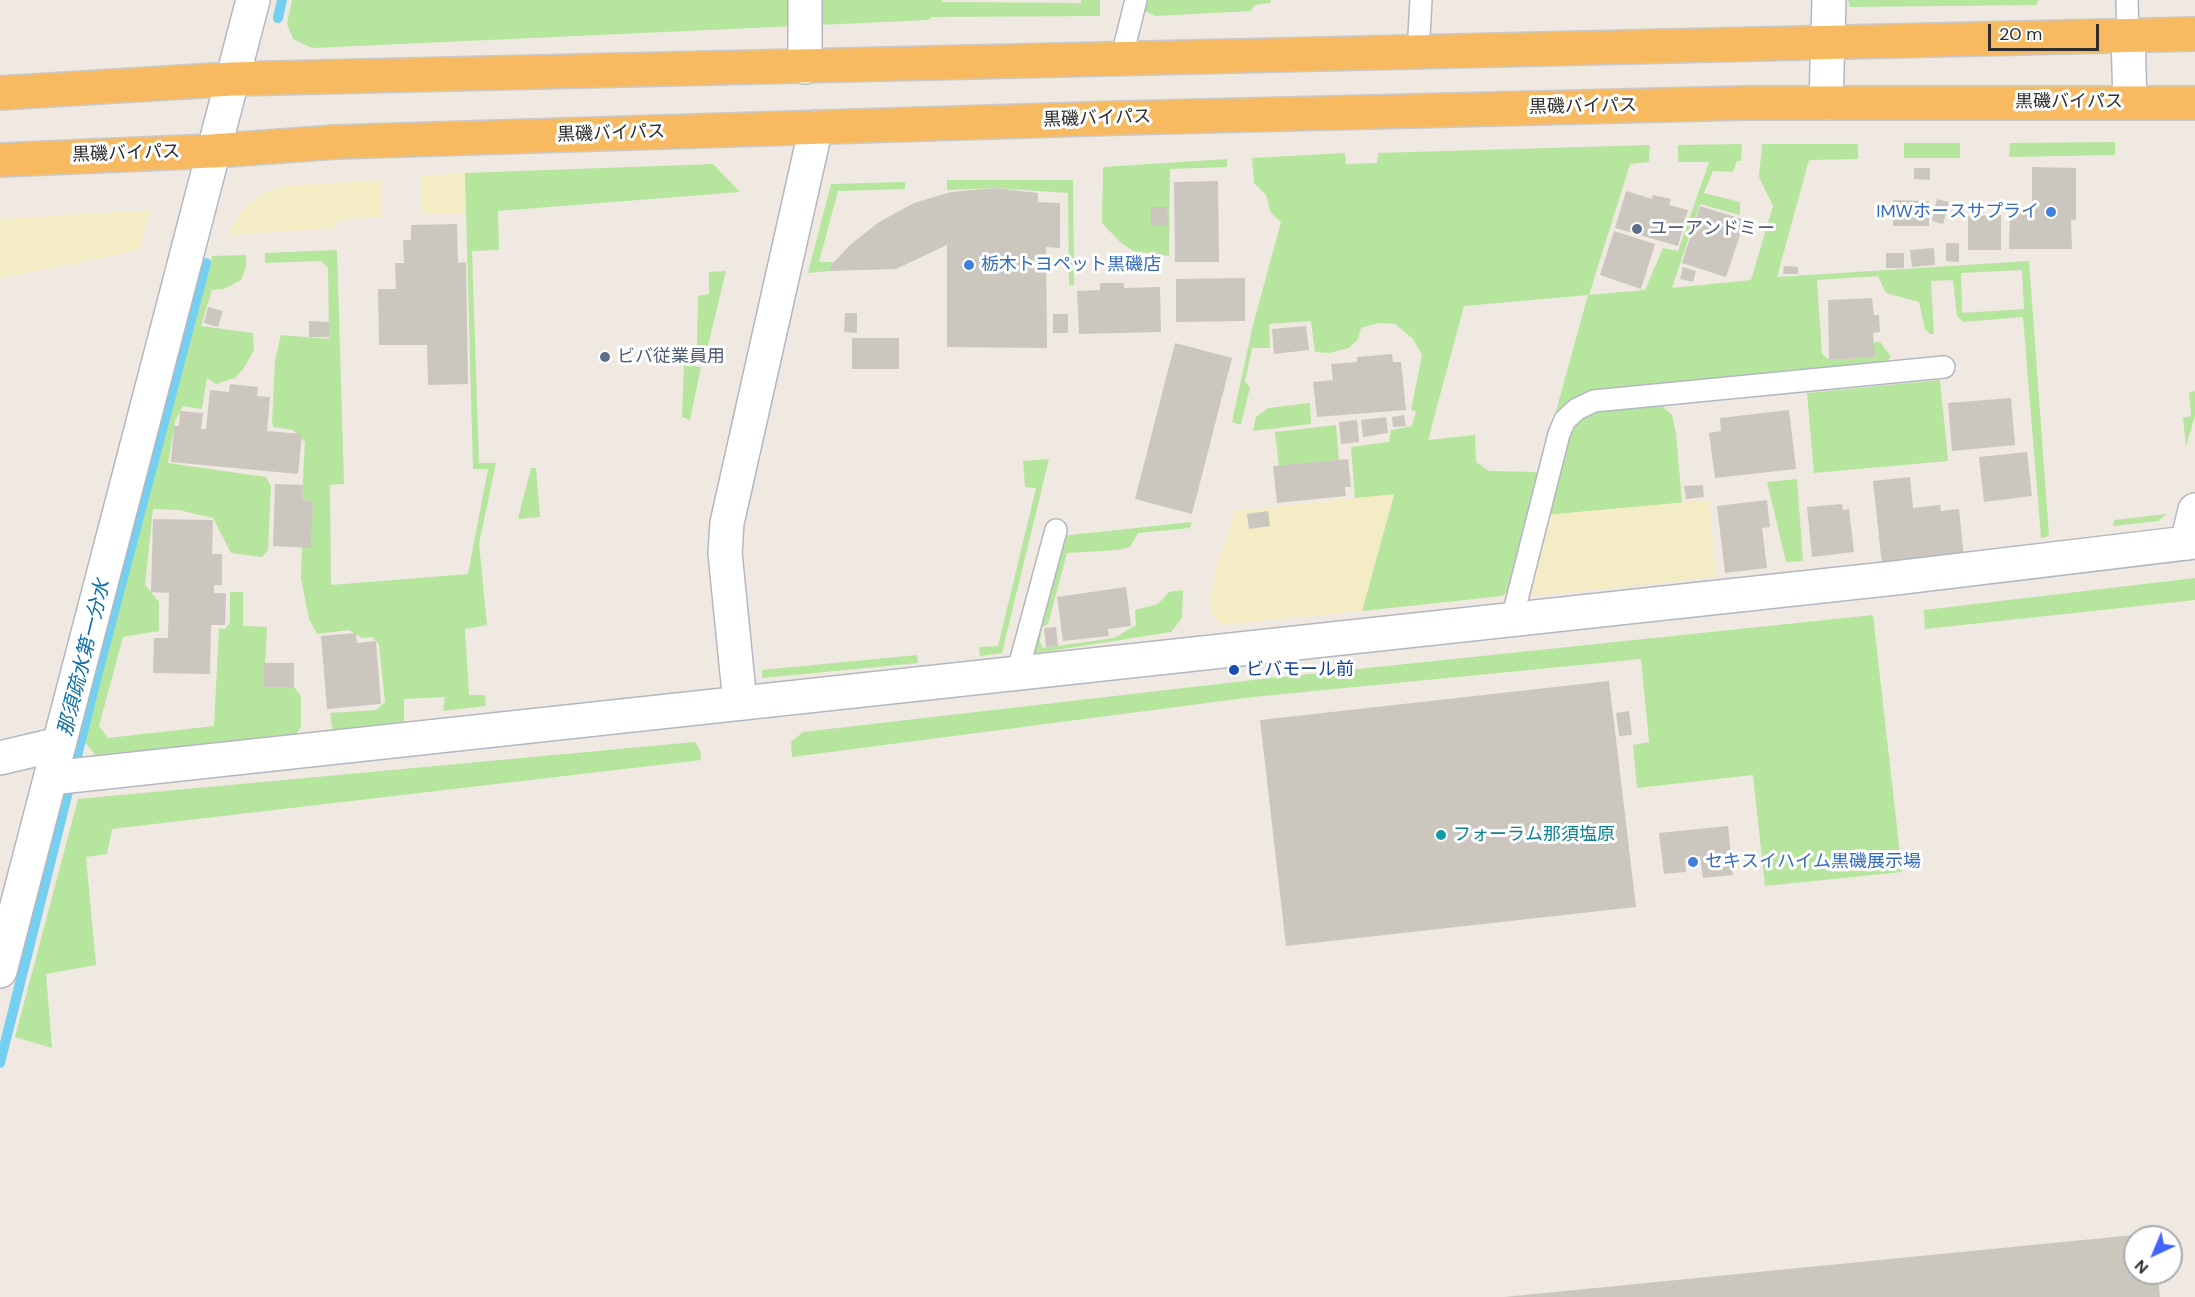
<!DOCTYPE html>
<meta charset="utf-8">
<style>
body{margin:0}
#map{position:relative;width:2195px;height:1297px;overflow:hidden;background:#efe9e1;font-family:"DM Sans",sans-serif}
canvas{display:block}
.north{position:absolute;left:2123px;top:1225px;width:60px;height:60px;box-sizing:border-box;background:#fff;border:2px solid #ababab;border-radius:50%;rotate:224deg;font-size:16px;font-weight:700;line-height:24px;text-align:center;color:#2e2e2e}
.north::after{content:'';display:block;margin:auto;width:21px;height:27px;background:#4264fb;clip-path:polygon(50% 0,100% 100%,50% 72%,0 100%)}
.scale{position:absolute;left:1988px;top:24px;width:111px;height:27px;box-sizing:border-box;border:3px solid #2e2e2e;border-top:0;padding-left:8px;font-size:18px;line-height:21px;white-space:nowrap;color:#2e2e2e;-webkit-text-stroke:4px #fff;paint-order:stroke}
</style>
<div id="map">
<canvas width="2195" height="1297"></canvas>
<div class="north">N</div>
<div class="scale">20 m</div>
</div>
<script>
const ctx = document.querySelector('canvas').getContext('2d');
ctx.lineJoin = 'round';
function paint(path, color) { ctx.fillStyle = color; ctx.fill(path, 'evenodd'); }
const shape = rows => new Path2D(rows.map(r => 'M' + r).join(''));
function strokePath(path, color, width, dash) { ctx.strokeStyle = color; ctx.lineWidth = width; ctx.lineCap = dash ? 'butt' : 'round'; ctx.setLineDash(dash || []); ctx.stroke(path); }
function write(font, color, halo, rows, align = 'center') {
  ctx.font = font + ' "DM Sans","Noto Sans JP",sans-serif'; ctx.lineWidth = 6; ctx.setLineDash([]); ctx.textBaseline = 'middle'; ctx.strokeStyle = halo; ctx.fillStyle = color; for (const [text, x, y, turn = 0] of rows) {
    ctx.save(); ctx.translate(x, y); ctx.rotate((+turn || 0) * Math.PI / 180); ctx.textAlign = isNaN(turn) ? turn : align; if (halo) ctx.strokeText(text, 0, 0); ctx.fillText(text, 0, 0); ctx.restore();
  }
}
paint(shape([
 [292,0,942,0,942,2,1081,3,1081,0,1100,0,1100,16,931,17,928,20,312,48,293,39,287,24],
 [1148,0,1271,0,1270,3,1255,5,1251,11,1155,16,1145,11],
 [1848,0,2039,0,2036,5,1850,7],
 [2115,142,2115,155,2009,157,2010,143],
 [1904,143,1960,143,1960,158,1904,158],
 [1742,144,1741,161,1737,161,1733,172,1713,171,1704,193,1740,202,1740,215,1700,204,1672,288,1751,280,1773,206,1759,177,1762,144,1858,144,1858,159,1809,160,1777,277,2029,261,2049,536,2041,538,2023,317,1963,322,1957,316,1953,280,1931,281,1934,334,1930,334,1925,329,1919,302,1886,293,1878,276,1817,280,1822,354,1829,360,1874,357,1874,342,1880,342,1891,357,1882,366,1698,379,1592,391,1577,396,1566,407,1551,429,1588,295,1464,306,1428,440,1475,435,1476,462,1489,471,1540,472,1512,588,1502,596,1362,611,1394,495,1355,498,1351,447,1389,442,1391,430,1412,426,1416,411,1411,410,1422,355,1413,339,1395,324,1378,323,1361,328,1358,339,1349,348,1329,353,1315,352,1311,321,1269,324,1270,348,1252,348,1245,382,1250,387,1241,425,1232,422,1253,325,1281,222,1271,213,1266,195,1254,183,1252,158,1345,153,1346,164,1377,163,1378,153,1650,145,1649,162,1630,164,1589,295,1645,290,1663,248,1678,251,1709,162,1678,162,1678,145],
 [2022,270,2024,309,1962,313,1961,273],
 [1227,159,1227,167,1170,169,1169,256,1133,251,1119,241,1102,223,1103,167],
 [713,164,740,192,498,211,499,250,472,251,479,463,496,463,479,544,487,625,465,629,469,695,485,695,486,706,443,711,445,697,404,699,404,726,333,733,330,713,376,710,385,702,379,645,373,637,362,638,349,630,317,634,309,619,301,578,302,547,311,547,313,501,302,500,305,442,293,430,274,427,272,423,275,360,281,335,329,339,328,268,321,261,265,263,265,253,337,250,344,484,330,485,331,585,468,574,488,469,473,469,465,173],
 [947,180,1073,180,1074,285,1069,285,1068,193,995,188,947,190],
 [905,182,905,189,838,191,819,262,834,262,829,271,808,273,831,184],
 [246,255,246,267,241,280,224,289,212,290,201,326,253,333,254,350,244,368,235,378,216,384,207,378,202,409,183,406,175,421,168,463,266,477,271,486,268,550,262,557,231,553,213,518,179,510,153,509,145,585,159,602,159,631,123,637,99,726,108,738,214,726,219,628,225,629,230,622,230,592,243,592,243,626,267,627,264,687,294,687,301,696,301,727,293,739,96,756,84,741,212,256],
 [726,271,707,349,697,347,698,296,709,294,709,272],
 [684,365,701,367,690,420,682,417],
 [1940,380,1948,461,1814,473,1807,393],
 [2195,391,2195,416,2186,446,2183,418,2191,416,2189,393],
 [1310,403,1311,424,1253,431,1256,417,1268,408],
 [1659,403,1672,415,1676,433,1682,503,1546,515,1571,429,1579,420,1593,411],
 [1336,425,1339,460,1279,466,1275,432],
 [1049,459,1002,653,980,656,979,647,998,646,1036,488,1025,487,1023,461],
 [531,468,536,468,540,517,518,519],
 [1797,479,1803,561,1786,562,1767,482],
 [2167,514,2158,521,2113,526,2114,520],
 [1192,522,1190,528,1138,533,1130,547,1118,550,1067,553,1048,624,1042,627,1040,641,1042,648,1114,638,1136,625,1135,610,1158,604,1169,592,1183,590,1182,618,1171,632,1031,654,1061,536],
 [2195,578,2195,600,1925,629,1924,610],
 [1873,615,1902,872,1765,886,1753,775,1637,788,1633,745,1649,742,1641,659,1253,697,792,757,791,742,803,732,1253,680],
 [917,655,918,663,762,678,762,670],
 [695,742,700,750,701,760,112,829,107,854,86,857,96,965,46,974,52,1048,15,1037,78,799]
]), '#b6e59e');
paint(shape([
 [465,173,465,213,422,214,422,176],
 [382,180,382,217,338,220,334,228,228,235,242,210,261,194,281,186],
 [150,210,140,250,0,278,0,219],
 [1394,494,1362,611,1221,625,1211,614,1210,600,1219,557,1235,511],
 [1267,511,1270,526,1249,528,1247,514],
 [1709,500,1716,577,1525,597,1546,515]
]), '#f3ecc5');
strokePath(shape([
 [278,18,282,0],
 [0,1063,97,676,206,263]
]), '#75cff0', 10);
paint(shape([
 [2032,167,2076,168,2076,220,2071,220,2072,249,2009,249,2010,212,2032,212],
 [1914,168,1930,168,1930,180,1914,179],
 [1218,181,1219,262,1175,262,1174,182],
 [995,188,1038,193,1038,202,1060,203,1060,248,1046,247,1047,348,947,347,947,245,896,269,829,271,834,262,851,244,879,222,914,203,951,192],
 [1626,191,1652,199,1653,195,1671,199,1669,205,1688,210,1678,246,1615,228],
 [1937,199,1949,202,1943,224,1932,221],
 [1893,200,1929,201,1929,226,1893,226],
 [1700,206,1745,220,1726,277,1682,263],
 [1151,207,1167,207,1168,226,1151,226],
 [2001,215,2001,250,1968,250,1968,216],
 [457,224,458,263,466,262,468,384,428,385,427,345,379,345,378,289,396,289,395,263,404,263,403,240,411,240,411,225],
 [1614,231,1655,244,1641,289,1600,275],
 [1946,243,1959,243,1959,262,1946,261],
 [1934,248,1935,265,1912,267,1910,250],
 [1886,253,1904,253,1904,268,1886,268],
 [1784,266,1798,267,1798,274,1783,274],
 [1683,267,1696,271,1693,282,1680,279],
 [1245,278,1245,321,1176,322,1176,279],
 [1100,283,1124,283,1124,288,1160,287,1161,332,1079,334,1077,291,1100,290],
 [1872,298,1874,315,1879,315,1880,332,1873,333,1875,357,1829,360,1828,300],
 [208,307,223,311,218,327,204,323],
 [845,313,857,313,857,333,844,332],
 [1053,314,1068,314,1068,333,1053,333],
 [309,321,329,322,329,337,309,337],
 [1306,326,1309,350,1274,354,1272,329],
 [852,338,899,338,899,369,852,369],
 [1175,343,1232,358,1192,514,1135,499],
 [1392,354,1393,362,1401,362,1406,410,1317,417,1313,382,1333,380,1331,364,1357,362,1357,357],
 [230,384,258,387,257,396,270,397,267,431,302,434,298,474,171,462,174,426,179,426,180,411,203,413,201,429,206,429,210,390,229,392],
 [2011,398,2015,445,1952,451,1948,403],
 [1789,410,1796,469,1715,478,1709,433,1721,431,1720,418],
 [1404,415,1406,426,1393,427,1392,417],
 [1386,417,1388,433,1363,437,1361,420],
 [1357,420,1359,442,1341,444,1339,422],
 [2027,452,2032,496,1984,502,1979,457],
 [1348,459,1351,487,1345,487,1346,496,1277,503,1273,466],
 [1910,477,1913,508,1940,505,1941,511,1959,509,1964,557,1882,565,1873,481],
 [275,484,303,485,302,500,313,501,311,548,273,546],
 [1703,485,1704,497,1686,499,1684,486],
 [1767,500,1770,527,1762,528,1767,568,1725,573,1717,506],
 [1842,504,1843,510,1849,509,1854,552,1812,557,1807,507],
 [1268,511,1270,526,1249,529,1247,514],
 [153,519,213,520,212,554,222,554,222,585,214,585,214,593,226,593,225,625,211,625,210,674,153,673,154,638,168,638,169,593,151,592],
 [1126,587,1131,626,1108,629,1109,636,1063,641,1057,597],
 [1056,627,1058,646,1046,647,1044,628],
 [356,633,357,643,376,641,381,704,327,709,321,636],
 [264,663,294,663,294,687,264,687],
 [1609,681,1636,907,1286,946,1260,720],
 [1629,711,1632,735,1619,736,1616,713],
 [1728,826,1733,875,1703,878,1700,856,1685,858,1686,872,1664,874,1659,833],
 [2154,1233,2154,1237,2135,1237,2135,1273,2158,1273,2160,1297,1504,1297]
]), '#cbc7bf');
const service = shape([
 [2127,0,2128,36],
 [1418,53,1421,0],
 [1121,60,1136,0],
 [1512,619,1559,434,1565,420,1577,409,1594,401,1944,367],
 [1017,674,1056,530]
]);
const minor = shape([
 [2128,36,2130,102],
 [805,67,805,0],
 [1826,103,1829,0],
 [2187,543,2195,510],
 [740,703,725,553,727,523,816,127],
 [0,758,59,744]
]);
const tertiary = shape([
 [51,778,1895,578,2195,542],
 [0,971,253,0]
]);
const trunk = shape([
 [0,93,232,79,2195,34],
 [0,160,212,151,336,142,1121,118,1745,103,2195,103]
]);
strokePath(service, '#b4b7c1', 24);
strokePath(minor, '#b4b7c1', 36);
strokePath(tertiary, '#b4b7c1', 36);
strokePath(trunk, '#c9c9c9', 36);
strokePath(service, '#fff', 21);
strokePath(minor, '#fff', 33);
strokePath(tertiary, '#fff', 33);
strokePath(trunk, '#f8ba60', 33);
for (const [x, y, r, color] of [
 [2051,212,6,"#3f7fe0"],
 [1637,229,6,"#5c6f8a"],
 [969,265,6,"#3f7fe0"],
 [605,357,6,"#5c6f8a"],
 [1234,670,6,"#1a4fb4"],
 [1441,835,6,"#0f9aa8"],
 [1693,862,6,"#3f7fe0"]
]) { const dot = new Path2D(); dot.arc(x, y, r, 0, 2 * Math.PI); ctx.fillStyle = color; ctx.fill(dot); strokePath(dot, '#fff', 2); }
write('18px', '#2e2e2e', '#fff', [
 ["黒磯バイパス",2069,102],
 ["黒磯バイパス",1583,107,-1],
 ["黒磯バイパス",1097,119,-2],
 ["黒磯バイパス",611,134,-2],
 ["黒磯バイパス",126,154,-2]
]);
write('18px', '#366cbe', '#fff', [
 ["IMWホースサプライ",2039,212,"right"],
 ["栃木トヨペット黒磯店",981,265],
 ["セキスイハイム黒磯展示場",1705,862]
], 'left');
write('18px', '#4e5e75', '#fff', [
 ["ユーアンドミー",1649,229],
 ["ビバ従業員用",617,357]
], 'left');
write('18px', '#164399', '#fff', [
 ["ビバモール前",1246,670]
], 'left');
write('18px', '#0d838f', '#fff', [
 ["フォーラム那須塩原",1453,835]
], 'left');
write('italic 20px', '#0d6fa3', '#fff', [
 ["那須疏水第一分水",85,658,-76]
]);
</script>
